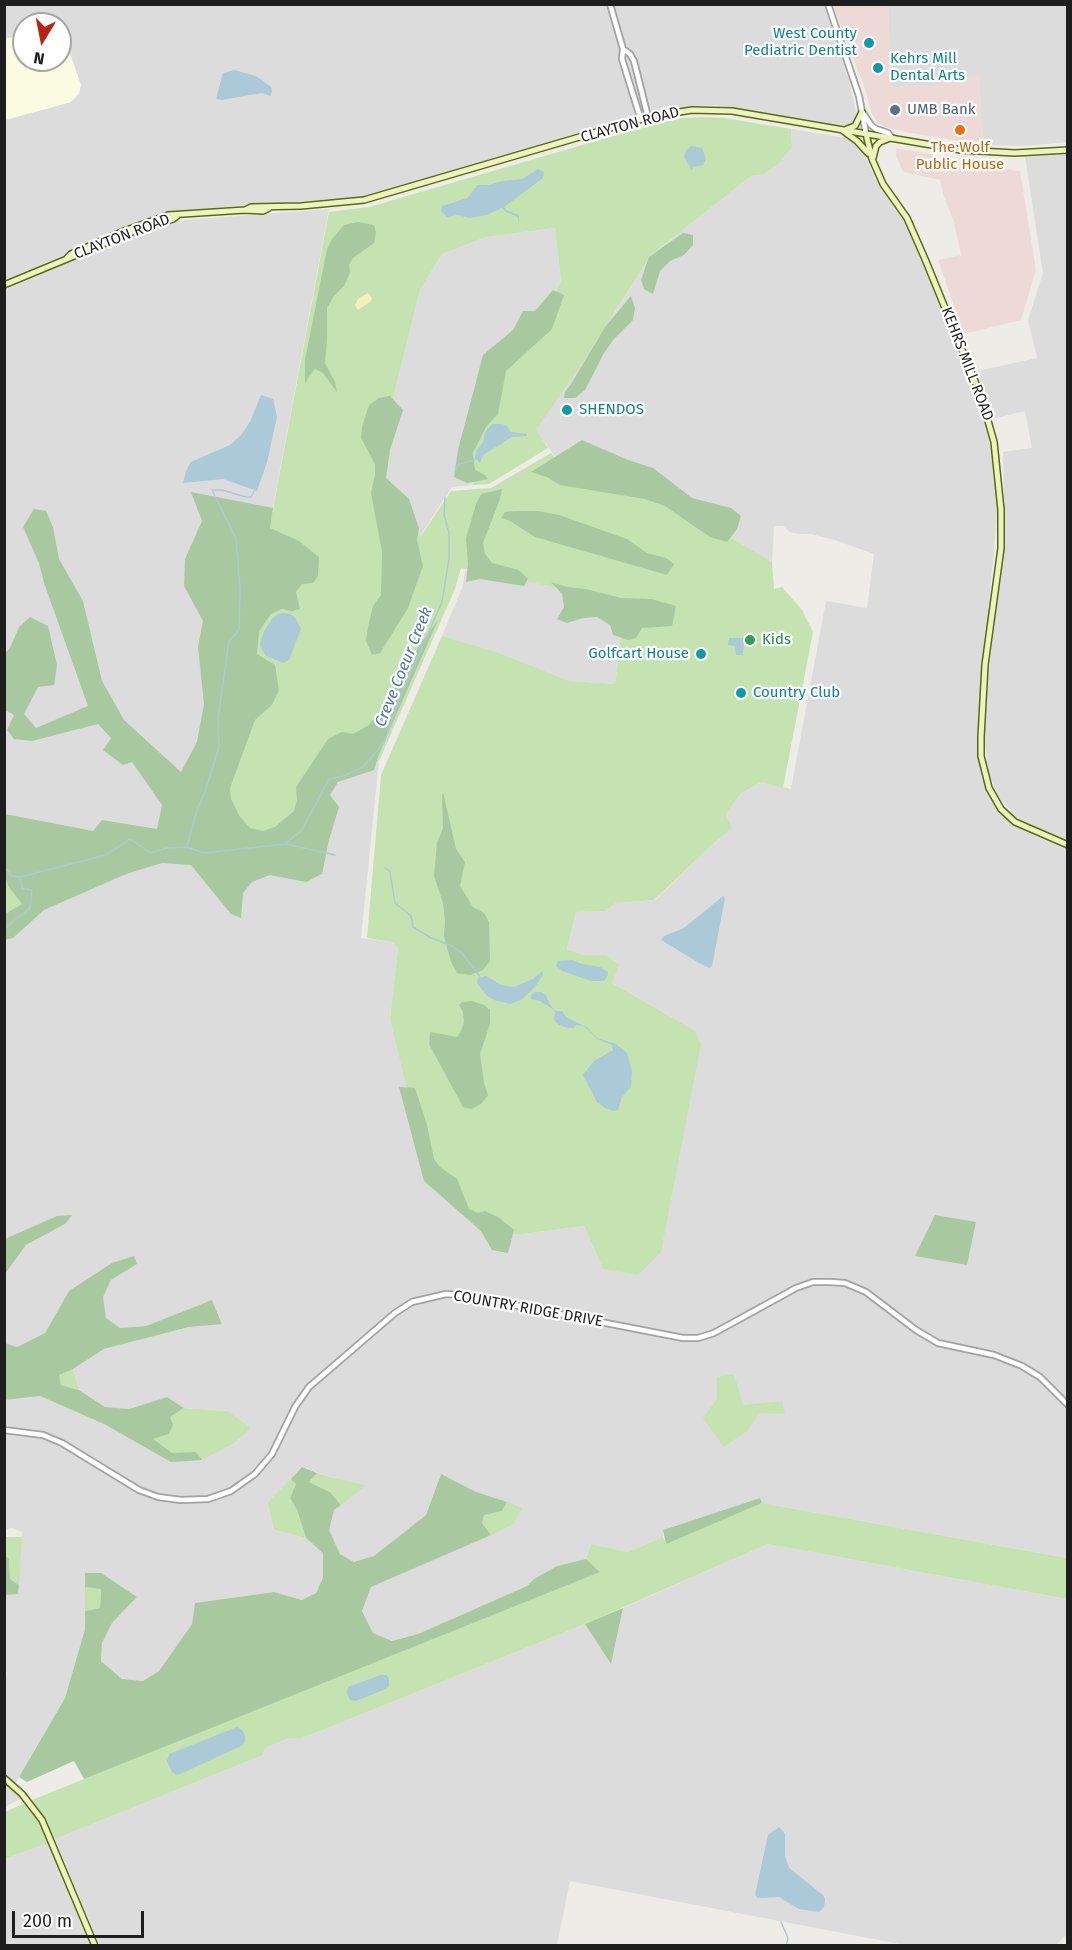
<!DOCTYPE html>
<style>
body{margin:0}
#map{position:relative;width:1072px;height:1950px;overflow:hidden;background:#eeece6;font-family:"Fira Sans",sans-serif}
canvas{display:block}
.frame{position:absolute;inset:0;border:6px solid #1e1e1e;pointer-events:none}
.north{position:absolute;left:12px;top:12px;width:60px;height:60px;box-sizing:border-box;background:#fff;border:2px solid #a5a5a5;border-radius:50%;rotate:190deg;font-size:16px;font-weight:700;line-height:24px;text-align:center;color:#1e1e1e}
.north::after{content:'';display:block;margin:auto;width:21px;height:27px;background:#b82315;clip-path:polygon(50% 0,100% 100%,50% 72%,0 100%)}
.scale{position:absolute;left:12px;top:1911px;width:132px;height:27px;box-sizing:border-box;border:3px solid #1e1e1e;border-top:0;padding-left:8px;font-size:18px;line-height:21px;white-space:nowrap;color:#1e1e1e;-webkit-text-stroke:4px #fff;paint-order:stroke}
</style>
<div id="map">
<canvas width="1072" height="1950"></canvas>
<div class="frame"></div>
<div class="north">N</div>
<div class="scale">200 m</div>
</div>
<script>
const ctx = document.querySelector('canvas').getContext('2d');
ctx.lineJoin = 'round';
function paint(path, color) { ctx.fillStyle = color; ctx.fill(path, 'evenodd'); }
const shape = rows => new Path2D(rows.map(r => 'M' + r).join(''));
function strokePath(path, color, width, dash) { ctx.strokeStyle = color; ctx.lineWidth = width; ctx.lineCap = dash ? 'butt' : 'round'; ctx.setLineDash(dash || []); ctx.stroke(path); }
function write(font, color, halo, rows, align = 'center') {
  ctx.font = font + ' "Fira Sans",sans-serif'; ctx.lineWidth = 4.5; ctx.setLineDash([]); ctx.textBaseline = 'middle'; ctx.strokeStyle = halo; ctx.fillStyle = color; for (const [text, x, y, turn = 0] of rows) {
    ctx.save(); ctx.translate(x, y); ctx.rotate((+turn || 0) * Math.PI / 180); ctx.textAlign = isNaN(turn) ? turn : align; if (halo) ctx.strokeText(text, 0, 0); ctx.fillText(text, 0, 0); ctx.restore();
  }
}
paint(shape([
 [4,5,824,5,849,80,857,117,856,122,847,126,715,105,670,108,361,197,185,210,156,216,5,280,5,120,71,102,81,85,60,24,24,24,24,34,5,39],
 [888,5,1067,5,1067,142,1024,146,983,145,979,76,935,86,909,85,893,88,891,81],
 [791,129,846,138,855,142,861,148,876,180,905,221,981,406,988,427,996,486,997,515,979,711,978,752,982,778,994,805,1013,824,1030,834,1067,849,1067,1558,762,1503,760,1498,663,1530,663,1537,628,1552,591,1544,586,1559,557,1566,534,1579,527,1586,418,1634,392,1641,373,1633,362,1611,371,1587,514,1524,476,1492,441,1474,426,1515,374,1557,354,1562,340,1554,328,1530,334,1510,365,1485,330,1477,302,1467,274,1530,306,1538,323,1553,324,1578,316,1593,302,1600,274,1592,195,1603,192,1624,159,1671,143,1681,122,1679,101,1661,102,1643,112,1623,137,1597,85,1573,85,1629,65,1698,12,1789,22,1798,5,1807,4,1684,7,1674,5,1666,5,1595,18,1593,22,1532,12,1528,5,1530,5,1400,40,1396,106,1425,227,1411,184,1408,167,1397,129,1409,105,1407,79,1390,73,1369,104,1349,189,1327,222,1323,212,1300,146,1326,120,1328,106,1318,102,1297,111,1280,137,1264,69,1291,45,1333,17,1347,5,1343,5,1274,26,1245,65,1224,5,1239,5,290,144,229,173,221,329,209,208,852,379,761,361,938,392,942,398,948,390,1018,523,1234,584,1226,603,1269,694,1030,612,983,606,955,584,955,567,949,576,912,606,911,616,903,655,900,714,843,732,828,726,814,741,793,762,782,791,789,826,601,867,608,874,554,835,540,811,534,799,534,790,532,783,526,774,526,772,562,662,496,576,484,535,430,595,344,651,255,751,176,763,174,792,147],
 [1067,154,1067,841,1017,818,998,796,989,774,984,734,989,671,1005,534,1003,452,1032,448,1025,411,992,419,977,371,1037,358,1028,320,1043,273,1025,157],
 [555,228,561,281,541,324,467,435,474,485,452,487,420,536,376,482,392,403,420,290,442,254,486,237],
 [466,569,627,602,615,684,570,681,497,652,442,636,462,588],
 [768,1544,1067,1599,1068,1933,1056,1945,905,1945,570,1881,557,1945,100,1945,55,1839,263,1755,265,1748,289,1738,302,1738,320,1731,585,1624,611,1663,623,1608],
 [48,1843,90,1945,5,1945,5,1859]
]), '#dcdcdc');
paint(shape([
 [833,5,888,5,891,81,893,88,909,85,935,86,945,77,979,76,983,145,905,132,885,127,878,123,872,114,865,89],
 [896,148,932,154,934,170,980,165,1020,171,1036,270,1021,320,964,334,938,260,961,255,954,222,943,194,940,180,903,172,896,156]
]), '#eddad7');
paint(shape([
 [60,27,81,85,79,94,71,102,5,120,5,39,24,34,24,60,60,60]
]), '#f9fce1');
paint(shape([
 [703,117,724,118,791,129,792,147,778,164,763,174,751,176,651,255,585,359,536,430,548,448,489,484,474,485,467,435,491,367,541,324,561,281,555,228,486,237,442,254,420,290,392,403,376,481,421,536,451,491,491,488,551,453,576,484,662,496,772,562,774,589,782,587,802,610,813,632,783,788,762,782,741,793,726,814,732,828,714,843,654,900,616,903,606,911,576,912,567,949,584,955,606,955,619,965,612,983,694,1030,701,1044,661,1252,638,1275,603,1269,584,1226,523,1234,492,1234,429,1181,390,1018,398,948,392,942,367,938,381,775,442,636,497,652,570,681,615,684,626,602,461,568,455,589,379,761,327,788,314,876,208,853,329,212,369,207,644,127,683,118],
 [4,876,8,886,22,904,5,914],
 [73,1369,79,1390,61,1385,58,1375],
 [734,1374,743,1405,782,1401,785,1414,759,1413,747,1431,724,1447,703,1418,717,1399,717,1377],
 [184,1408,227,1411,251,1428,234,1443,202,1460,196,1452,172,1453,152,1439,169,1434,169,1417],
 [317,1473,330,1477,366,1485,341,1505,330,1492,309,1482],
 [291,1479,296,1484,290,1498,297,1510,306,1538,274,1530,268,1502],
 [507,1502,522,1508,514,1524,491,1535,482,1523,484,1514,502,1511],
 [762,1503,1067,1558,1067,1599,768,1544,585,1624,320,1731,302,1738,289,1738,265,1748,263,1755,55,1839,32,1800,599,1571,586,1559,591,1544,628,1552,663,1537,666,1543],
 [5,1537,22,1537,19,1585,10,1579,9,1559,5,1555],
 [85,1587,101,1588,100,1608,85,1611],
 [25,1803,41,1826,48,1843,5,1859,5,1812]
]), '#c5e3b1');
paint(shape([
 [358,222,374,225,376,233,374,243,353,258,349,265,350,273,344,286,334,296,327,308,327,340,325,363,335,382,337,392,323,373,315,369,309,376,305,384,305,360,327,249,332,239,344,225],
 [683,233,693,235,693,245,684,255,670,261,660,271,653,294,644,289,641,280,649,257],
 [553,290,564,295,552,329,506,371,498,414,486,427,473,453,475,470,485,475,488,479,467,483,454,477,458,450,483,355,513,330,523,311,535,311],
 [631,296,635,308,633,320,614,339,604,353,585,390,575,398,564,398,565,392,571,384,605,327],
 [390,396,403,410,390,450,386,478,409,499,419,528,417,540,423,566,408,608,380,653,372,655,366,641,368,627,373,606,381,595,382,552,371,493,375,475,375,464,361,438,362,427,369,405,379,398],
 [582,440,628,460,653,468,692,498,731,508,741,516,737,529,727,542,710,537,665,506,645,499,560,485,547,477,531,472],
 [502,489,500,499,483,543,485,554,492,563,519,570,528,579,524,586,480,579,466,582,468,564,466,538,476,504,481,494],
 [191,492,273,508,270,528,299,541,319,557,318,576,313,583,302,584,296,592,300,609,292,611,282,609,271,614,259,631,257,654,275,665,279,690,272,705,255,720,230,788,231,799,240,817,250,828,263,831,275,827,294,811,297,799,296,787,328,739,342,732,353,734,369,725,402,679,420,644,438,620,379,754,374,770,338,782,330,795,339,807,329,840,322,874,306,882,270,875,252,882,243,893,241,918,231,914,191,865,162,863,126,874,44,910,13,938,5,940,5,914,22,904,8,886,5,876,5,814,93,831,102,820,157,829,162,805,132,762,123,765,103,750,111,738,98,724,32,741,14,739,7,730,14,715,5,710,5,653,10,648,19,627,30,617,48,626,57,665,54,685,38,687,24,714,36,728,88,706,44,583,39,563,23,527,34,509,46,511,53,527,59,559,83,601,102,681,124,720,181,772,197,742,204,704,198,647,203,621,184,586,185,559,202,521],
 [515,511,538,511,559,515,627,539,647,553,666,558,674,564,667,575,535,537,510,521,501,518,505,512],
 [551,582,567,587,586,589,621,598,651,599,676,606,672,626,642,628,636,638,628,640,613,635,610,625,597,617,583,618,567,623,557,619,564,607,562,594],
 [443,792,456,849,465,862,460,886,473,907,484,913,489,922,490,961,483,970,470,975,457,973,451,962,444,936,445,921,443,903,434,876,437,843,443,828,442,796],
 [472,1001,484,1005,490,1010,490,1024,480,1054,484,1083,488,1095,481,1104,472,1109,463,1107,429,1044,430,1032,457,1037,461,1031,464,1022,463,1012,459,1005,462,1002],
 [399,1087,415,1088,427,1125,434,1159,440,1167,457,1179,469,1209,478,1213,485,1211,498,1217,514,1230,508,1253,492,1250,481,1231,424,1181],
 [72,1215,65,1224,26,1245,5,1274,5,1239,57,1216],
 [935,1215,976,1222,967,1265,915,1256],
 [134,1256,137,1264,111,1280,103,1297,106,1318,120,1328,146,1326,212,1300,222,1324,189,1327,104,1349,73,1369,59,1375,61,1385,79,1390,105,1407,129,1409,167,1397,184,1408,170,1417,173,1425,169,1434,153,1439,172,1453,196,1452,202,1460,171,1462,106,1425,40,1396,5,1400,5,1343,17,1347,45,1333,69,1291,112,1263],
 [302,1467,317,1473,309,1482,330,1492,341,1505,334,1510,329,1530,340,1554,354,1562,374,1556,426,1515,441,1474,476,1492,507,1502,502,1511,484,1515,482,1523,491,1535,371,1587,362,1611,373,1633,392,1641,418,1634,527,1586,534,1579,557,1566,586,1559,600,1572,84,1779,74,1761,27,1782,19,1777,65,1698,85,1629,85,1611,100,1608,101,1589,85,1587,85,1573,101,1573,137,1597,112,1623,102,1643,101,1661,122,1679,143,1681,159,1671,192,1624,195,1603,274,1592,302,1600,316,1593,323,1578,323,1553,306,1538,297,1510,290,1498,296,1484,291,1479],
 [760,1498,762,1503,666,1544,663,1530],
 [5,1555,9,1559,10,1579,19,1585,18,1594,5,1595],
 [623,1608,611,1664,585,1624]
]), '#a8c99f');
paint(shape([
 [368,293,372,298,371,301,358,310,355,305,358,299]
]), '#f7f0bb');
paint(shape([
 [234,70,256,76,266,83,271,87,272,91,270,96,262,93,221,100,216,99,223,73],
 [691,146,702,148,706,159,703,165,693,167,692,171,684,157,686,150],
 [538,169,544,172,543,178,504,207,506,210,519,215,519,224,518,217,506,212,502,208,486,215,469,218,458,215,447,217,441,211,442,206,467,198,478,185,489,185,502,181,522,179],
 [261,395,273,399,277,417,267,462,257,491,223,479,183,483,186,471,191,462,230,445,241,435,250,422],
 [492,424,502,424,507,426,511,432,527,434,527,436,512,437,483,455,480,463,475,458,476,451,483,442,485,432],
 [283,613,290,614,295,617,301,629,289,660,284,663,266,656,261,648,260,643,264,631,272,619,278,614],
 [729,638,744,638,743,655,736,655,735,646,728,645],
 [723,896,725,898,712,966,709,968,699,963,661,940,664,936,684,928],
 [573,960,582,964,600,967,608,972,608,975,604,981,591,981,562,971,556,966,558,961],
 [542,971,543,975,535,987,521,1000,510,1004,494,1000,487,996,477,983,478,978,486,976,501,985,514,987,533,979],
 [535,992,541,992,546,995,550,1005,556,1011,562,1011,566,1017,588,1028,597,1038,616,1044,627,1053,632,1071,631,1087,622,1097,618,1110,613,1111,605,1108,597,1102,583,1075,594,1061,613,1050,612,1045,597,1039,589,1030,583,1026,577,1025,574,1028,568,1028,559,1025,554,1020,555,1012,554,1010,540,1001,531,999,531,995],
 [381,1675,386,1675,389,1678,389,1686,386,1689,356,1701,350,1700,347,1693,348,1687],
 [237,1727,242,1730,245,1736,245,1741,243,1745,185,1772,177,1775,172,1772,167,1761,169,1754],
 [779,1827,785,1834,785,1856,789,1868,823,1895,825,1899,824,1907,819,1912,799,1909,779,1897,758,1898,755,1895,768,1835]
]), '#abc9d7');
strokePath(shape([
 [455,471,459,464,475,460],
 [286,844,335,855],
 [187,846,197,810,206,789,219,747,218,719,229,641,239,630,240,587,236,539,212,490,222,490,246,497,251,497,254,491],
 [385,868,390,872,395,903,411,916,413,927,431,938,450,945,462,953,480,977],
 [4,869,8,870,11,876,20,877],
 [4,929,30,908,32,890,22,888,20,877,106,855,130,839,151,853,167,848,187,847,204,853,285,844,302,830,329,779,344,776,364,766,384,743,401,694,442,602,449,559,449,532,444,515,445,497],
 [781,1922,788,1938,786,1946]
]), '#abc9d7', 1.5);
const tertiary = shape([
 [610,4,623,49,622,59,641,120],
 [828,4,859,96,866,134],
 [623,49,630,54,634,61,648,117],
 [863,113,871,125,876,129,888,133,892,138],
 [4,1430,43,1435,62,1443,139,1490,158,1497,181,1500,208,1499,231,1491,255,1474,272,1454,295,1407,309,1387,395,1313,412,1302,446,1294,462,1295,683,1338,698,1338,714,1333,796,1288,813,1282,830,1282,845,1283,866,1292,916,1330,938,1343,994,1355,1022,1366,1040,1377,1068,1405]
]);
const secondary = shape([
 [847,129,855,126,862,112],
 [842,130,857,141,868,153],
 [866,134,872,159,883,184,907,218,925,259,981,396,994,442,1001,510,1001,548,985,665,981,737,981,756,989,788,1001,809,1015,822,1068,845],
 [873,158,876,146,880,142,890,138],
 [245,210,251,207,301,206,364,200,648,117,692,110,732,111,961,150,1015,153,1068,150],
 [67,258,71,254,124,231,168,215,245,210,263,211,269,208],
 [4,285,132,232,173,219,177,216],
 [4,1778,22,1794,42,1820,95,1946]
]);
strokePath(tertiary, '#a2a2a2', 8);
strokePath(secondary, '#596b10', 8);
strokePath(tertiary, '#fff', 4.5);
strokePath(secondary, '#ecf3bf', 5);
for (const [x, y, r, color] of [
 [869,43,6,"#0f9aa8"],
 [878,68,6,"#0f9aa8"],
 [895,110,6,"#5c6f8a"],
 [960,130,6,"#e8710a"],
 [567,410,6,"#0f9aa8"],
 [750,640,6,"#2e9e5b"],
 [701,654,6,"#0f9aa8"],
 [741,693,6,"#0f9aa8"]
]) { const dot = new Path2D(); dot.arc(x, y, r, 0, 2 * Math.PI); ctx.fillStyle = color; ctx.fill(dot); strokePath(dot, '#fff', 2); }
write('15px', '#0d838f', '#fff', [
 ["West County",857,34,"right"],
 ["Pediatric Dentist",857,51,"right"],
 ["Kehrs Mill",890,59],
 ["Dental Arts",890,76],
 ["SHENDOS",579,410],
 ["Golfcart House",689,654,"right"],
 ["Country Club",753,693]
], 'left');
write('15px', '#4e5e75', '#fff', [
 ["UMB Bank",907,110]
], 'left');
write('15px', '#1e1e1e', '#fff', [
 ["CLAYTON ROAD",630,125,-15],
 ["CLAYTON ROAD",122,237,-21],
 ["KEHRS MILL ROAD",967,364,69],
 ["COUNTRY RIDGE DRIVE",528,1309,10]
]);
write('15px', '#c56008', '#fff', [
 ["The Wolf",960,148],
 ["Public House",960,165]
]);
write('15px', '#27864d', '#fff', [
 ["Kids",762,640]
], 'left');
write('italic 16px', '#5576a4', '#fff', [
 ["Creve Coeur Creek",404,667,-68]
]);
</script>
